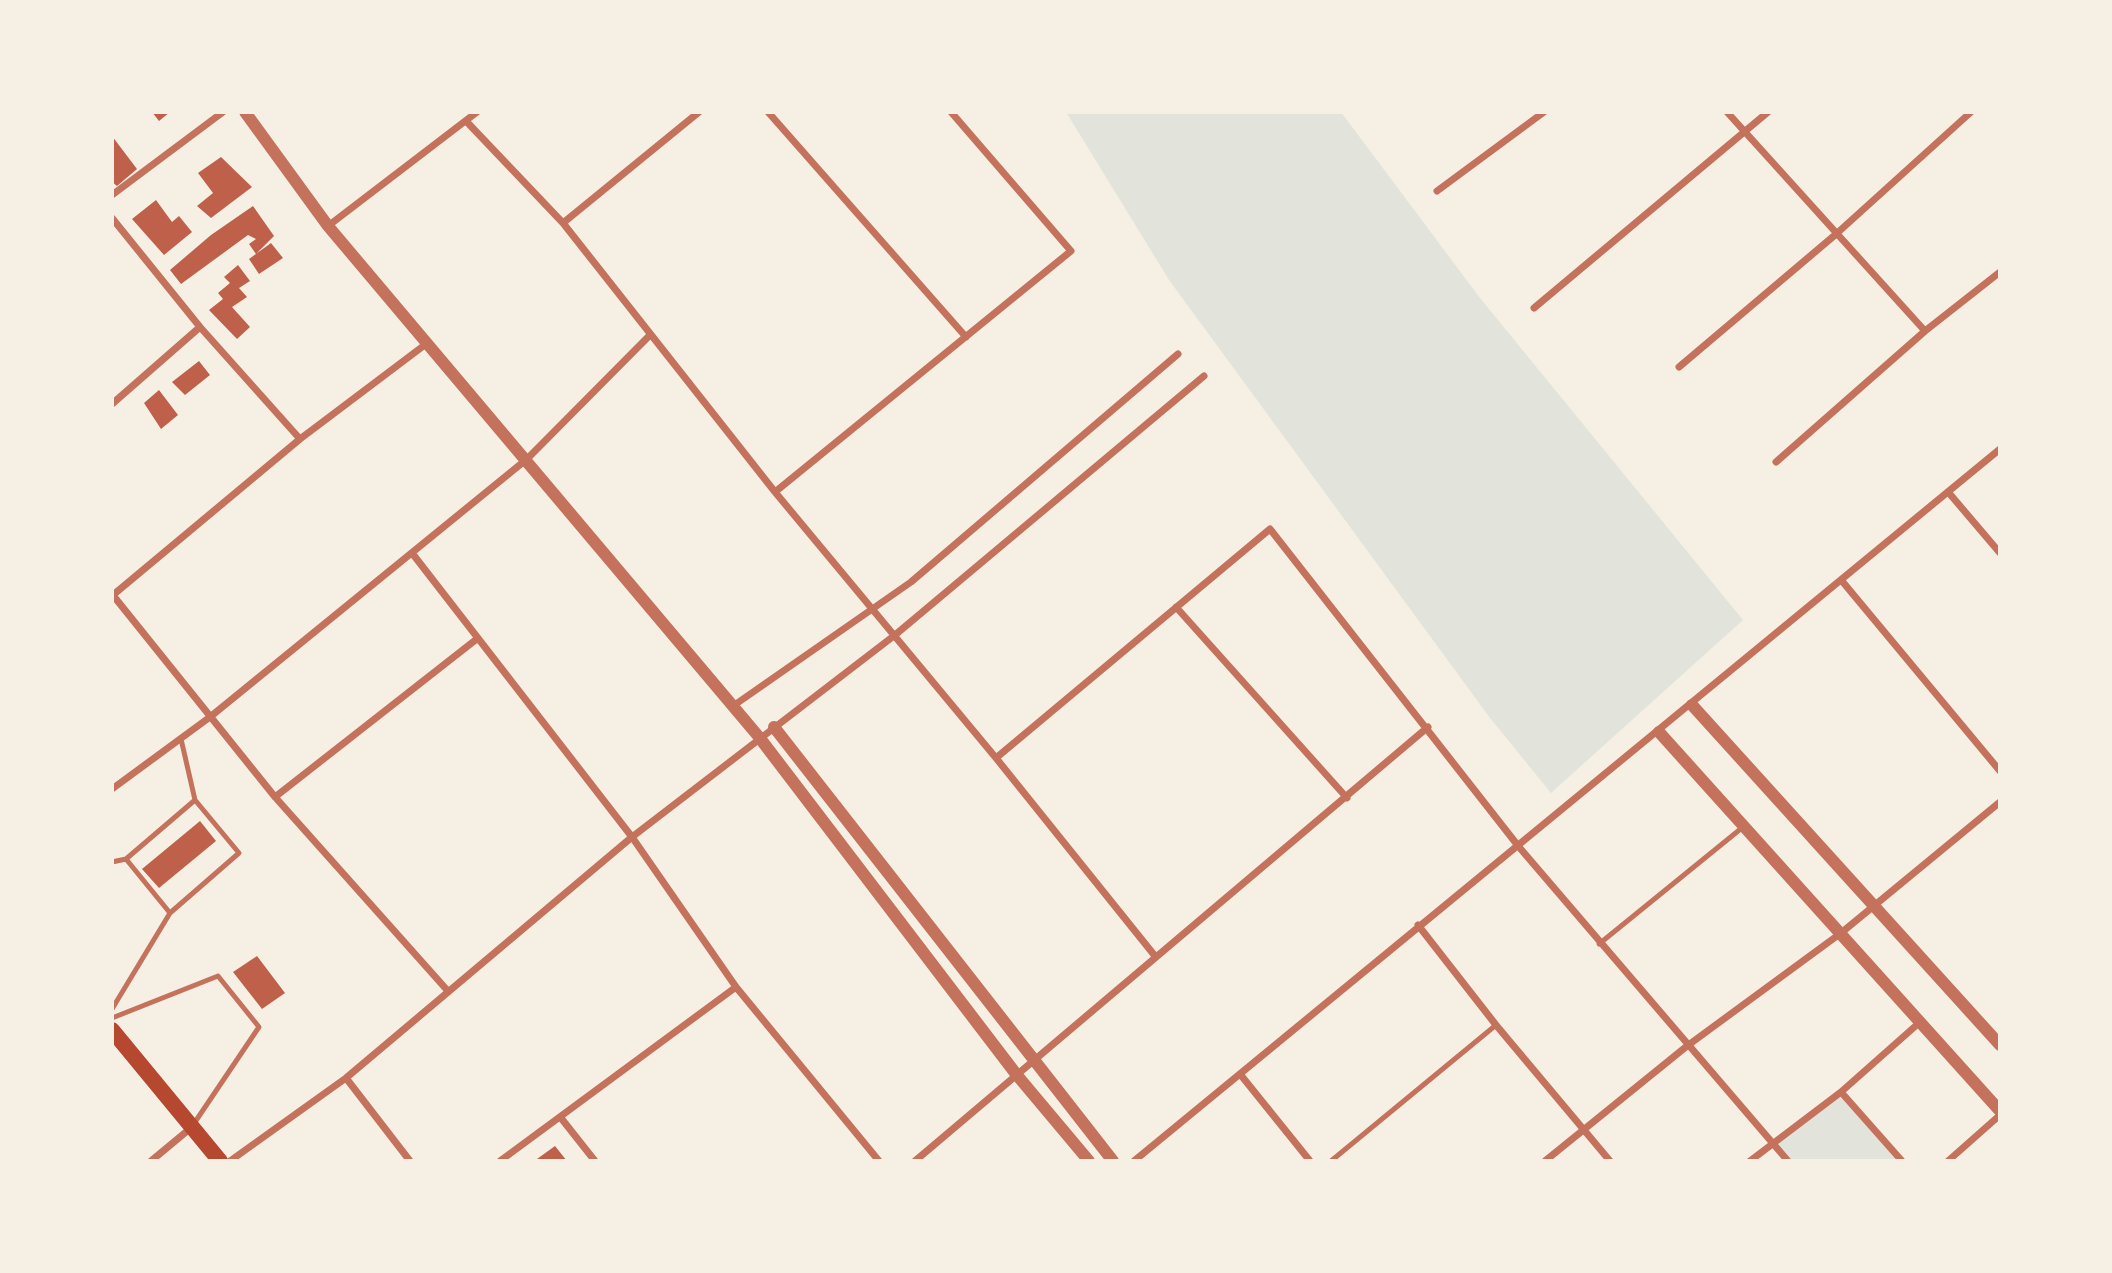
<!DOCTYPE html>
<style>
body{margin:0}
#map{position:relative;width:2112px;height:1273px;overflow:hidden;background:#f6efe4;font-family:Mulish,sans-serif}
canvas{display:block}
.frame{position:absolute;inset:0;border:114px solid #f6efe4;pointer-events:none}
</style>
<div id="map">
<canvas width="2112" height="1273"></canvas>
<div class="frame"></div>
</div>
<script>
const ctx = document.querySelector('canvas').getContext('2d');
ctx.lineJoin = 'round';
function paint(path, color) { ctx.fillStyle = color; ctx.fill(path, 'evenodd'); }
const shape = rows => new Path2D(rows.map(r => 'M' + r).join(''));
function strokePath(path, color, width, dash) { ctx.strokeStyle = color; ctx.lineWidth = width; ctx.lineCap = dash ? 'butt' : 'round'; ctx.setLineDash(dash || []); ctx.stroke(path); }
paint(shape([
 [1066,112,1341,112,1480,298,1743,620,1551,793,1490,718,1169,280],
 [1841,1092,1902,1161,1788,1161,1773,1143]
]), '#e2e4dc');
paint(shape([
 [152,112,170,112,159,121],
 [112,136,137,169,117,186,112,182],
 [221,157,252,187,211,218,197,206,213,193,198,173],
 [156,200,172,222,179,216,192,232,164,255,132,219],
 [253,206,274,236,256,254,249,244,256,239,248,235,181,284,170,270,211,235],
 [271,243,283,258,259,274,249,259],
 [238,265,250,281,239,288,247,297,232,307,250,327,237,339,209,310,223,299,218,293,230,283,224,277],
 [199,361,210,375,185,395,172,382],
 [159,390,178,415,161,429,144,403],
 [200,821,216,841,159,888,142,869],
 [257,956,285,993,262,1009,233,972],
 [555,1146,567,1161,539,1161,537,1159]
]), '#bf614a');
strokePath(shape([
 [126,859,170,913],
 [112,862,126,859,195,800],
 [1599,944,1743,827],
 [112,1009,170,913,239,853,195,800,181,739],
 [112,1018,218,976,259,1027,193,1125],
 [1331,1161,1496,1025]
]), '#c5725c', 5);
strokePath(shape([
 [768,112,966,337],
 [1727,112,1925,331],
 [466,121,563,223,775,492,996,758,1155,956],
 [1437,191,1544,112],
 [112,195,223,112],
 [112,218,200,327,300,439],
 [563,223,699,112],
 [328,226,477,112],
 [1534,308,1768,112],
 [1679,367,1835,235,1971,112],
 [112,404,200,327],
 [1776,462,1925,331,2000,272],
 [775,492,1071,251,951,112],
 [1949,493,2000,553],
 [412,553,632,837,736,987,879,1161],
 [1842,581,2000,771],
 [112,594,275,797,447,990],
 [113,595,300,439,426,344],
 [1176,607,1347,798],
 [733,706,911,582,1178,354],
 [996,758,1270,529,1519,847,1788,1161],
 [112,789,210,717,527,459,650,335],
 [275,797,478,638],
 [1418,925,1496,1025,1610,1161],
 [1240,1074,1310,1161],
 [346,1078,410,1161],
 [1841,1092,1902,1161],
 [561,1118,595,1161],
 [151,1161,192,1127],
 [230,1161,346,1078,632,837,895,635,1204,376],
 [500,1161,736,987],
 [915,1161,1428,727],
 [1134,1161,2000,449],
 [1545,1161,1687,1046,1841,933,2000,802],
 [1750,1161,1841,1092,1920,1022],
 [1948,1161,2000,1115]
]), '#c5725c', 7);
strokePath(shape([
 [245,112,328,226,759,737,1016,1074,1089,1161],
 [1692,705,2000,1045],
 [774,727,1113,1161],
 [1659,732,2000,1111]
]), '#c5725c', 12);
strokePath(shape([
 [112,1030,220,1161]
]), '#b5482f', 16);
</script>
